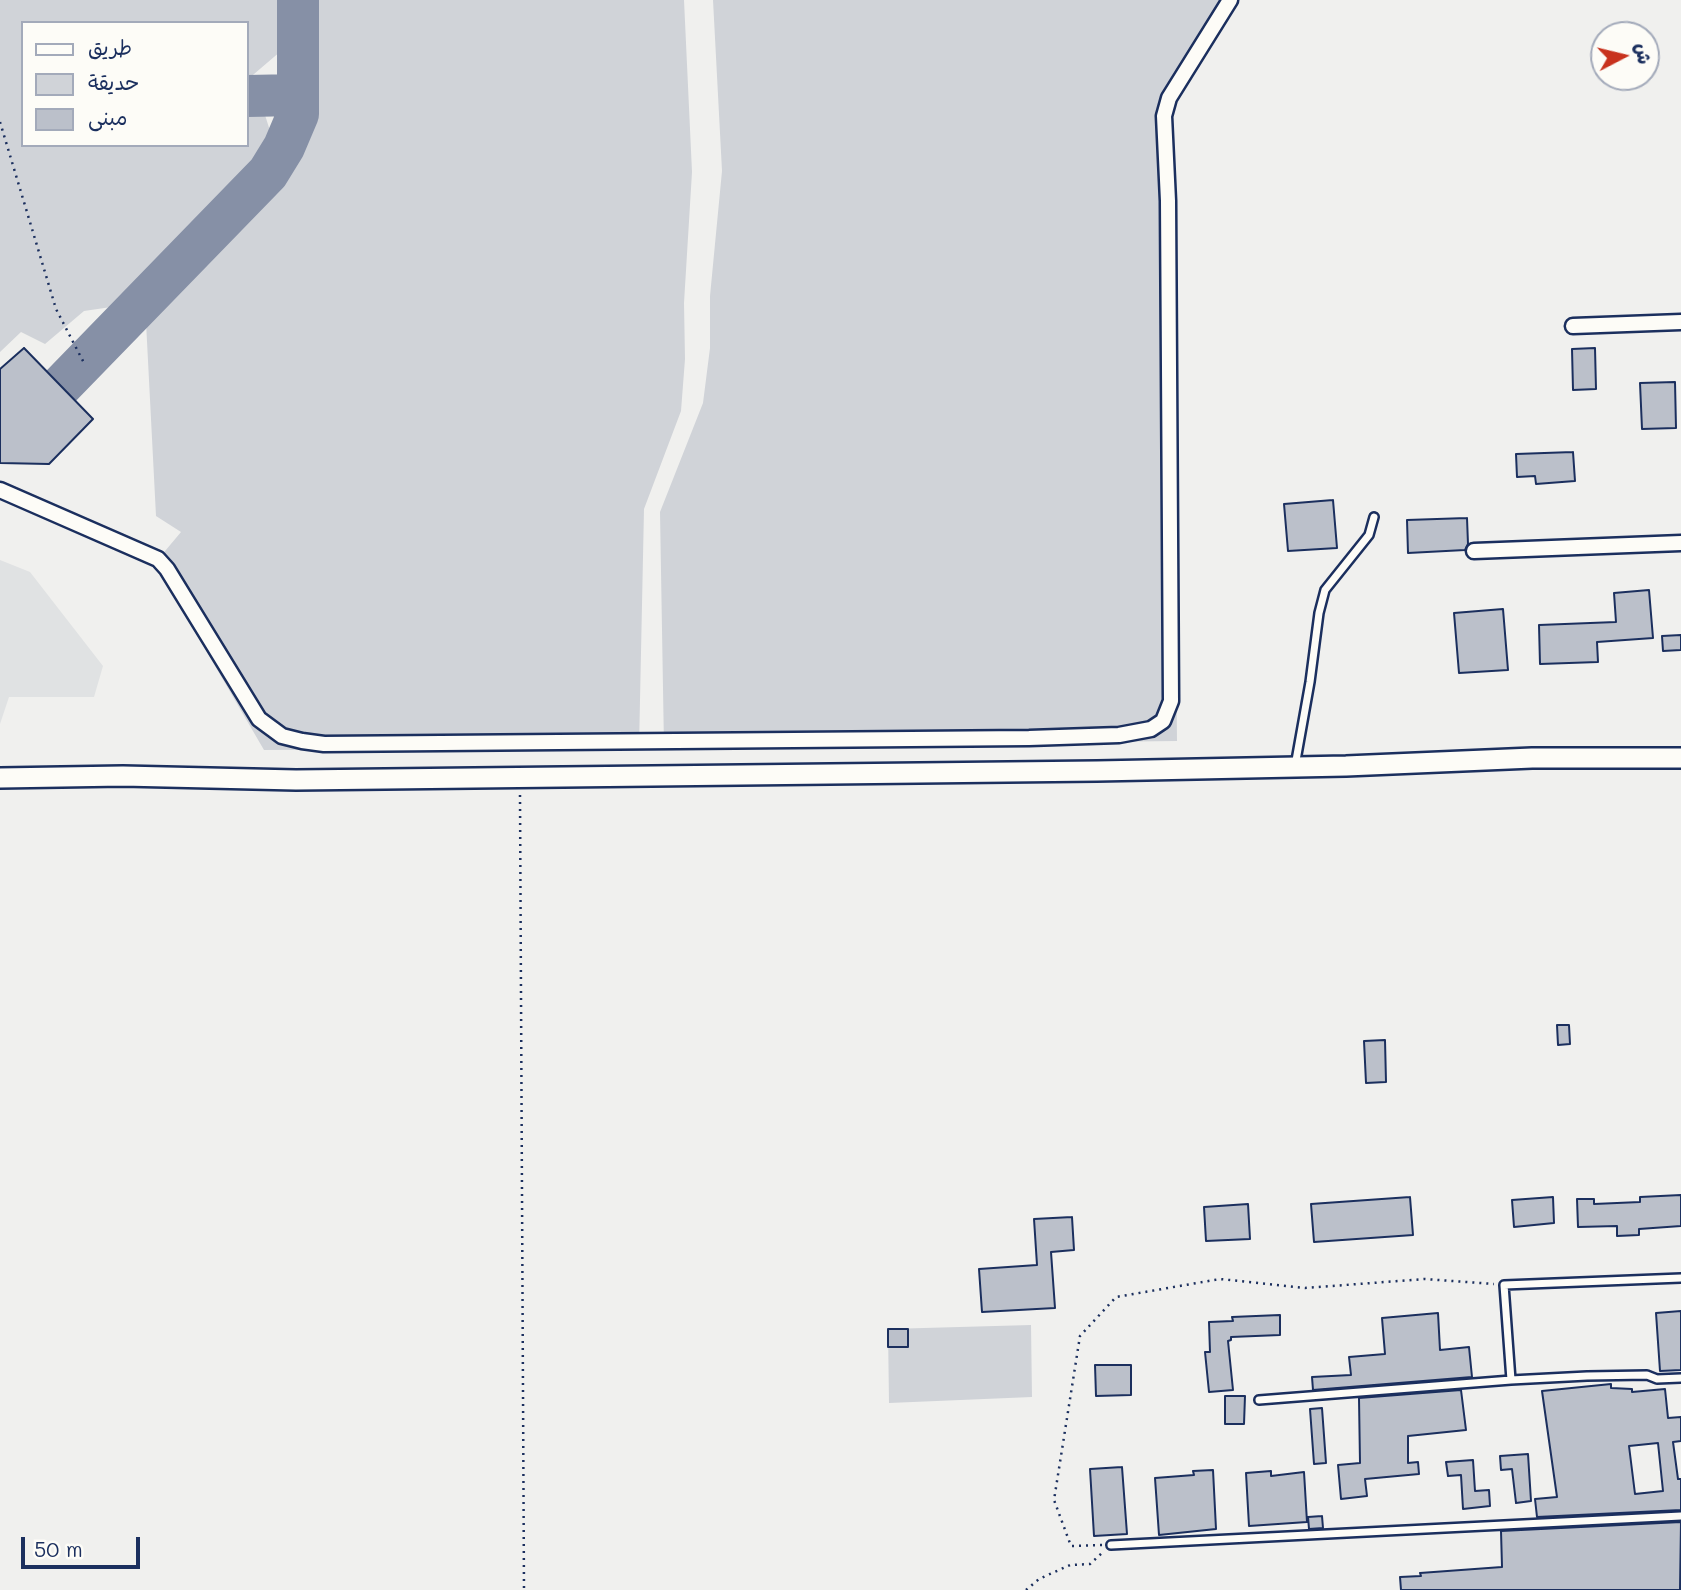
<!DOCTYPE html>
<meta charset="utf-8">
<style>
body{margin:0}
#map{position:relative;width:1681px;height:1590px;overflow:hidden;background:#f0f0ee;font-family:Mali,"Playpen Sans Arabic",sans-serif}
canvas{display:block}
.legend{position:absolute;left:21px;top:21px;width:228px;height:126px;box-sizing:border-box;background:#fdfcf7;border:2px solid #a3aaba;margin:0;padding:9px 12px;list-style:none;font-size:21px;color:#1b2f5e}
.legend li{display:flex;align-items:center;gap:14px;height:35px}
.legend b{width:35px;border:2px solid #a3aaba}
.north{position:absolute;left:1590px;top:21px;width:70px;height:70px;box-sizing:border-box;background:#fdfcf7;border:2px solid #a3aaba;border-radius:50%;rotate:83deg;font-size:19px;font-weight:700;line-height:28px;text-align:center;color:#1b2f5e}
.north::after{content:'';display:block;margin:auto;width:24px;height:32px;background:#c8321e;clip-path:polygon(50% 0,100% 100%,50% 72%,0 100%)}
.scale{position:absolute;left:21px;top:1537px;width:119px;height:32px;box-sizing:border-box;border:4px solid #1b2f5e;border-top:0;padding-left:9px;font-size:21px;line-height:24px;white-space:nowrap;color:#1b2f5e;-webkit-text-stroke:5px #fdfcf7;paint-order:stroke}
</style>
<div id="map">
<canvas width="1681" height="1590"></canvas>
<ul class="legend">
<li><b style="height:9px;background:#fdfcf7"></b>طريق</li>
<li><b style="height:19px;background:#d0d3d8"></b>حديقة</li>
<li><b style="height:19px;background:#bbc0ca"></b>مبنى</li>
</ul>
<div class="north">ش</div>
<div class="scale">50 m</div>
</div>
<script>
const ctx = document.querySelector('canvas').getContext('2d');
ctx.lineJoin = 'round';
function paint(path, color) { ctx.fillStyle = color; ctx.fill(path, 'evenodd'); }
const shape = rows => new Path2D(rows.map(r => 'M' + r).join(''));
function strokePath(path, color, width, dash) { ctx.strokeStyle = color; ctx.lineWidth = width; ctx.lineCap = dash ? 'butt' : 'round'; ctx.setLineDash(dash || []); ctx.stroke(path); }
paint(shape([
 [0,560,30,572,103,666,94,697,9,697,0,724]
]), '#e0e2e3');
paint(shape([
 [0,0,280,0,281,51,247,80,247,23,23,23,23,145,247,145,247,111,251,111,265,115,272,137,256,164,118,306,84,311,45,344,21,332,0,352],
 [310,0,684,0,692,172,684,303,685,359,681,411,644,509,639,748,264,750,155,563,181,532,156,516,146,322,276,184,311,133],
 [713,0,1237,0,1171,112,1177,741,664,747,660,512,703,403,710,348,710,296,722,171],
 [1031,1325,1032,1397,889,1403,888,1329]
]), '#d0d3d8');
strokePath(shape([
 [247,96,298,95],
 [61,386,268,173,284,147,298,114,298,0]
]), '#8690a6', 42);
const building = shape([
 [24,348,93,419,49,464,0,463,0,369,24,348],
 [1595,348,1596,389,1573,390,1572,349,1595,348],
 [1675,382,1676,428,1642,429,1640,383,1675,382],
 [1573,452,1575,481,1536,484,1535,476,1517,477,1516,454,1573,452],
 [1333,500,1337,548,1288,551,1284,504,1333,500],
 [1467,518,1468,544,1465,550,1408,553,1407,520,1467,518],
 [1649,590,1653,638,1597,642,1598,662,1540,664,1539,625,1616,622,1614,593,1649,590],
 [1503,609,1508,670,1459,673,1454,613,1503,609],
 [1681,635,1681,650,1663,651,1662,636,1681,635],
 [1557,1025,1569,1025,1570,1044,1558,1045,1557,1025],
 [1385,1040,1386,1082,1366,1083,1364,1041,1385,1040],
 [1681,1195,1681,1226,1639,1229,1639,1235,1617,1236,1617,1226,1578,1227,1577,1199,1594,1199,1594,1204,1640,1202,1640,1197,1681,1195],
 [1410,1197,1413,1235,1314,1242,1311,1204,1410,1197],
 [1553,1197,1554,1223,1514,1227,1512,1200,1553,1197],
 [1248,1204,1250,1239,1206,1241,1204,1207,1248,1204],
 [1072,1217,1074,1250,1051,1252,1055,1308,982,1312,979,1269,1037,1265,1034,1219,1072,1217],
 [1681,1311,1681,1370,1660,1371,1656,1313,1681,1311],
 [1438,1313,1440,1350,1469,1347,1472,1377,1313,1390,1312,1377,1351,1375,1349,1357,1385,1354,1382,1318,1438,1313],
 [1280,1315,1280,1335,1231,1337,1231,1340,1228,1341,1233,1390,1209,1392,1205,1352,1210,1352,1209,1322,1233,1321,1232,1317,1280,1315],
 [888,1329,908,1329,908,1347,888,1347,888,1329],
 [1095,1365,1131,1365,1131,1395,1096,1396,1095,1365],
 [1611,1384,1611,1388,1632,1389,1632,1392,1665,1389,1668,1418,1681,1417,1681,1441,1673,1442,1678,1479,1681,1479,1681,1510,1537,1517,1535,1499,1557,1497,1542,1391,1611,1384],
 [1658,1443,1663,1491,1635,1494,1629,1446,1658,1443],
 [1461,1390,1466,1430,1408,1436,1408,1463,1418,1462,1419,1474,1365,1479,1367,1496,1341,1499,1338,1465,1360,1463,1359,1398,1461,1390],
 [1225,1396,1245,1396,1244,1424,1225,1424,1225,1396],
 [1322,1408,1326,1463,1314,1464,1310,1409,1322,1408],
 [1528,1454,1531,1501,1516,1503,1512,1469,1501,1470,1500,1456,1528,1454],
 [1473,1460,1475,1491,1489,1490,1490,1506,1463,1509,1461,1475,1448,1476,1446,1462,1473,1460],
 [1122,1467,1127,1534,1094,1536,1090,1469,1122,1467],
 [1213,1470,1216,1529,1159,1535,1155,1478,1194,1475,1193,1471,1213,1470],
 [1271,1471,1271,1476,1304,1472,1307,1522,1249,1526,1246,1473,1271,1471],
 [1322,1516,1323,1528,1309,1529,1308,1517,1322,1516],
 [1681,1522,1680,1590,1401,1590,1400,1577,1421,1576,1420,1573,1502,1567,1501,1531,1681,1522]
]);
paint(building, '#bbc0ca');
strokePath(building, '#1b2f5e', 2);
const lane = shape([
 [1295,766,1310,682,1319,613,1325,590,1369,535,1374,517],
 [1681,1278,1504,1285,1511,1380,1587,1376,1647,1375,1657,1379,1681,1378],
 [1259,1400,1511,1380],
 [1111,1545,1681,1516]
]);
const street = shape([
 [1573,326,1681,322],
 [0,490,158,559,167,569,259,719,282,736,302,741,324,744,1029,738,1119,735,1151,729,1163,721,1171,701,1168,201,1164,116,1169,98,1230,0],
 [1474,551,1681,543]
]);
const secondary = shape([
 [0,778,123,776,296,780,1097,771,1346,766,1532,758,1681,758]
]);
strokePath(lane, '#1b2f5e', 12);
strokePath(street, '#1b2f5e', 19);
strokePath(secondary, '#1b2f5e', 24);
strokePath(shape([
 [0,122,56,309,84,363],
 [520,795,524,1590],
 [1102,1545,1071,1546,1054,1500,1080,1336,1116,1297,1220,1279,1305,1288,1425,1279,1494,1284],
 [1026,1590,1039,1579,1070,1565,1090,1564,1102,1553]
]), '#1b2f5e', 2.5, [2, 5]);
strokePath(lane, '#fdfcf7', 7);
strokePath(street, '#fdfcf7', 14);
strokePath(secondary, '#fdfcf7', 19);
</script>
